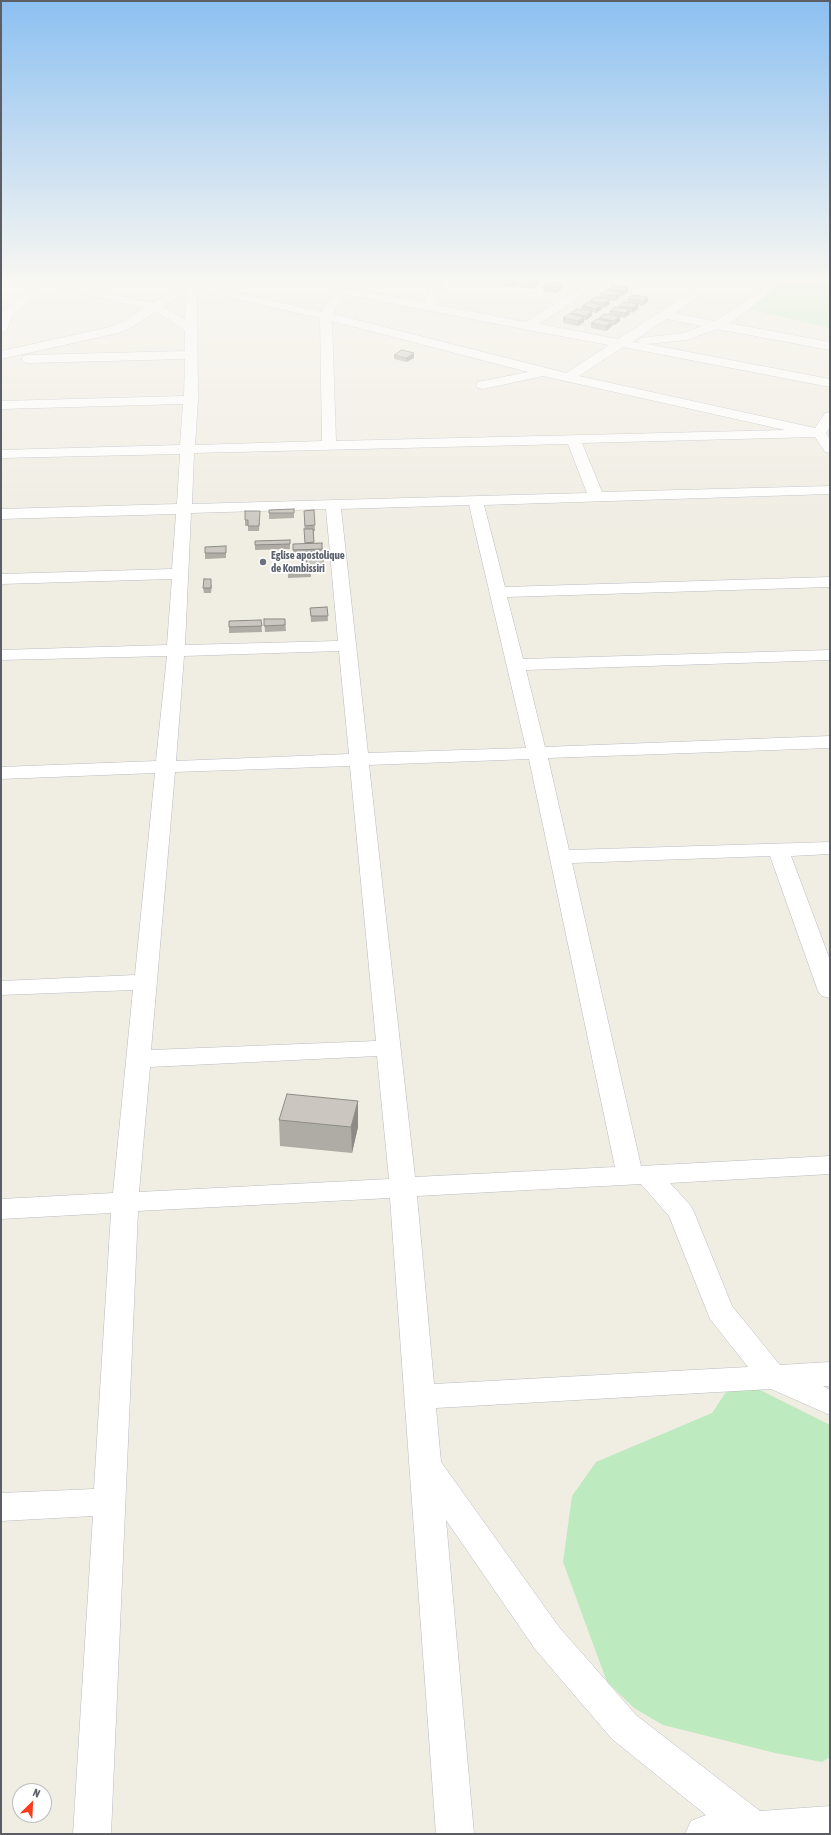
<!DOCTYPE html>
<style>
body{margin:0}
#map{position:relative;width:831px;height:1835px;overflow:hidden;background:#f0ede3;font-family:"Asap Condensed",sans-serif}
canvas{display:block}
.frame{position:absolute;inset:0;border:2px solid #5b5f65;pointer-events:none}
.north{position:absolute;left:12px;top:1783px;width:40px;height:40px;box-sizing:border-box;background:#fff;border:1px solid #bdbfc1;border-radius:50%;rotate:24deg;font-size:11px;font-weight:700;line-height:16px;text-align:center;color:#5b5f65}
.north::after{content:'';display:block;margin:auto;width:14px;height:18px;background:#fb3b1d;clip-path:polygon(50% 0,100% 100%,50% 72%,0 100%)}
</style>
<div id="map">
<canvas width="831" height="1835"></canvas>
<div class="frame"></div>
<div class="north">N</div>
</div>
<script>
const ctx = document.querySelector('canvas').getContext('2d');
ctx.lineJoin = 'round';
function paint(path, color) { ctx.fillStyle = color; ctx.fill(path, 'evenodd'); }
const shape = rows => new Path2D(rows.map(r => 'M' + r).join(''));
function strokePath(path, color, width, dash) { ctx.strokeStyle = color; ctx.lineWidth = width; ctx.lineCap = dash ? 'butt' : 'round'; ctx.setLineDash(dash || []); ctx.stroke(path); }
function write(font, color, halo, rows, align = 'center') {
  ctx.font = font + ' "Asap Condensed",sans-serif'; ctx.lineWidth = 3.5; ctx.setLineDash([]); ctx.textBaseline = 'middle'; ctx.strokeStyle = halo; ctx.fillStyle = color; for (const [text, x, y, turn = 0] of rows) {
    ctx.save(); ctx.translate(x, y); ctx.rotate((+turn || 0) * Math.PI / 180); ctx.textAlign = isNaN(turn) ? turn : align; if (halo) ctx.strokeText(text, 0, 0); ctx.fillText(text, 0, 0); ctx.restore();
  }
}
paint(shape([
 [778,281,830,281,830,328,744,308],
 [756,1388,830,1425,830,1757,822,1762,775,1753,663,1725,634,1708,607,1682,563,1562,572,1496,596,1462,712,1413,726,1392]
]), '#bdeabf');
const minor = shape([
 [36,281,56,281,152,303,175,289,186,284,186,281,208,281,206,285,322,312,339,281,351,281,347,288,425,302,432,281,444,281,436,305,526,322,589,282,594,281,599,284,597,286,539,324,618,339,690,293,694,292,700,296,675,313,714,321,728,313,771,281,784,281,736,319,728,323,830,342,830,350,717,329,686,340,647,344,830,379,830,387,623,347,579,376,815,428,825,413,830,412,830,427,826,433,830,439,830,453,825,452,815,437,582,443,602,492,830,486,830,494,484,505,505,587,830,577,830,587,507,597,523,659,830,650,830,660,526,670,545,747,830,736,830,748,548,758,569,850,830,842,830,854,791,856,830,960,830,998,822,996,818,991,770,856,572,863,641,1166,830,1156,830,1174,670,1183,690,1205,694,1212,732,1306,780,1365,830,1362,830,1386,823,1386,830,1390,830,1415,771,1389,436,1408,441,1462,559,1627,636,1715,760,1811,830,1806,830,1834,685,1834,691,1821,706,1815,612,1739,535,1649,446,1520,474,1834,436,1834,390,1198,138,1211,111,1834,73,1834,93,1516,1,1521,1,1493,94,1489,111,1213,1,1219,1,1199,113,1193,133,990,1,995,1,981,135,975,155,773,1,779,1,767,156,761,167,656,1,660,1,650,167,645,172,579,1,584,1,574,172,569,176,514,1,519,1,509,177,504,180,454,1,458,1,450,180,445,183,404,1,409,1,401,184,396,185,359,28,363,23,362,22,359,23,356,28,355,185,351,185,331,170,320,155,312,132,327,118,333,1,359,1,351,110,327,124,321,144,308,44,285,12,316,7,329,5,332,1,333,1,313,36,281],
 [197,290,320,318,322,441,195,445,198,400,197,290],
 [183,293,186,293,185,319,163,307,183,293],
 [344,294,528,330,609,345,566,373,333,314,344,294],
 [666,319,702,326,684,333,640,338,638,341,639,343,632,342,666,319],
 [332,321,528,372,478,382,476,385,478,388,483,389,543,376,785,430,336,441,332,321],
 [568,444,587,493,192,504,194,453,568,444],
 [469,505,526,748,368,753,341,509,469,505],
 [326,509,338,641,185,645,191,513,326,509],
 [339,651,349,754,176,761,184,656,339,651],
 [529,759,615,1167,415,1177,369,765,529,759],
 [350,766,376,1041,151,1050,175,772,350,766],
 [377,1056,389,1179,139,1192,150,1067,377,1056],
 [641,1184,669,1216,710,1319,748,1367,434,1384,417,1196,641,1184]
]);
strokePath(minor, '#b8bbc1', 1);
paint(minor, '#fff');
paint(shape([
 [474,281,486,281,484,282],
 [502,281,521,281,520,282,538,285,533,289,519,287,520,283,520,282,515,287,502,285],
 [543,286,562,288,557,293,543,291],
 [608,289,628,292,622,296,620,295,620,297,615,301,610,300,610,304,604,308,602,307,602,309,596,313,592,312,592,316,586,320,584,320,584,322,578,326,563,323,563,318,571,315,571,313,581,310,582,306,589,302,590,301,600,298,600,294,608,290],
 [628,299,648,302,642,306,638,305,638,309,632,313,630,312,630,314,624,318,620,317,620,321,614,325,612,325,612,326,606,331,591,328,591,323,599,320,599,318,609,315,610,311,617,307,618,306,628,302],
 [394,355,414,358,406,362,394,359],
 [294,509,294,518,269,519,269,510],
 [314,510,315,531,314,531,314,543,322,543,323,555,293,555,293,544,305,544,304,511],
 [260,516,259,531,248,531,248,526,245,526,245,520],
 [290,540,290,549,255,550,255,541],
 [226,546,226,558,205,559,205,553],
 [323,557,324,572,311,573,311,577,288,578,288,568,307,568],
 [212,585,211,593,204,593,203,588],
 [327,607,328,621,311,622,310,608],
 [264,619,285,619,286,631,265,632],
 [261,620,262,632,229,633,229,627],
 [279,1120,358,1127,352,1153,280,1146]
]), '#afaba5');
paint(shape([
 [517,281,521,281,515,287,515,282],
 [538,281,539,281,538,285,533,289,533,285],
 [563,284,562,288,557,293,557,288],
 [628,287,628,292,622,296,622,291],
 [621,292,620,297,615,301,615,296],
 [648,297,648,302,642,306,643,301],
 [610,299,610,304,604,308,604,303],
 [638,304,638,309,632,313,632,308],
 [602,305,602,309,596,313,596,309],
 [630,309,630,314,624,318,625,313],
 [592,311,592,316,586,320,586,316],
 [620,316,620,321,614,325,614,321],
 [584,317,584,322,578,326,578,321],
 [612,322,612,326,606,331,606,326],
 [414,353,414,358,406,362,406,358],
 [358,1101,358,1127,352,1153,351,1127]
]), '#8e8b86');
const building = shape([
 [505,281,517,281,515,282,505,281],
 [522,281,538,281,533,285,520,283,522,281],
 [549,282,563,284,557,288,543,286,549,282],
 [613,285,628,287,622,291,608,289,613,285],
 [606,290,621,292,615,296,600,294,606,290],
 [633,295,648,297,643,301,628,299,633,295],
 [595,297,610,299,604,303,590,301,595,297],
 [588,302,602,305,596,309,582,306,588,302],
 [623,302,638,304,632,308,618,306,623,302],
 [615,307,630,309,625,313,610,311,615,307],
 [577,309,592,311,586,316,571,313,577,309],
 [569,314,584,317,578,321,563,318,569,314],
 [605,314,620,316,614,321,599,318,605,314],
 [597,319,612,322,606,326,591,323,597,319],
 [402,350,414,353,406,358,394,355,402,350],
 [294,509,294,513,269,513,269,510,294,509],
 [314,510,315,525,305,526,304,511,314,510],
 [245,511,260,511,259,526,248,526,248,520,245,520,245,511],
 [304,529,313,529,314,542,305,543,304,529],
 [290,540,290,544,255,545,255,541,290,540],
 [322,543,322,549,293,550,293,544,322,543],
 [226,546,226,553,205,553,205,547,226,546],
 [323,557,323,567,310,567,311,571,288,572,288,568,307,568,306,558,323,557],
 [204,579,211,579,211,588,203,588,204,579],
 [327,607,328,616,311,616,310,608,327,607],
 [264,619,285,619,285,625,264,626,264,619],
 [261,620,262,626,229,627,229,621,261,620],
 [287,1094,358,1101,351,1127,279,1120,287,1094]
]);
paint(building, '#cbc7c0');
strokePath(building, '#8e8b86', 1);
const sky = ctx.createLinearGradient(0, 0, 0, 538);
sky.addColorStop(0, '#8cc0f1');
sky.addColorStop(0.52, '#f8f7f2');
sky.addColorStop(1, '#f8f7f200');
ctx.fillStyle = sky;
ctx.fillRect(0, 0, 831, 538);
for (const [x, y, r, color] of [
 [263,562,4,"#6b7280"]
]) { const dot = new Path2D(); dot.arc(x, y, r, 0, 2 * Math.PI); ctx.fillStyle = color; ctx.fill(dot); strokePath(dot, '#fff', 1.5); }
write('bold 11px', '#5b616d', '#fff', [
 ["Eglise apostolique",271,556],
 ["de Kombissiri",271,569]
], 'left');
</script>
